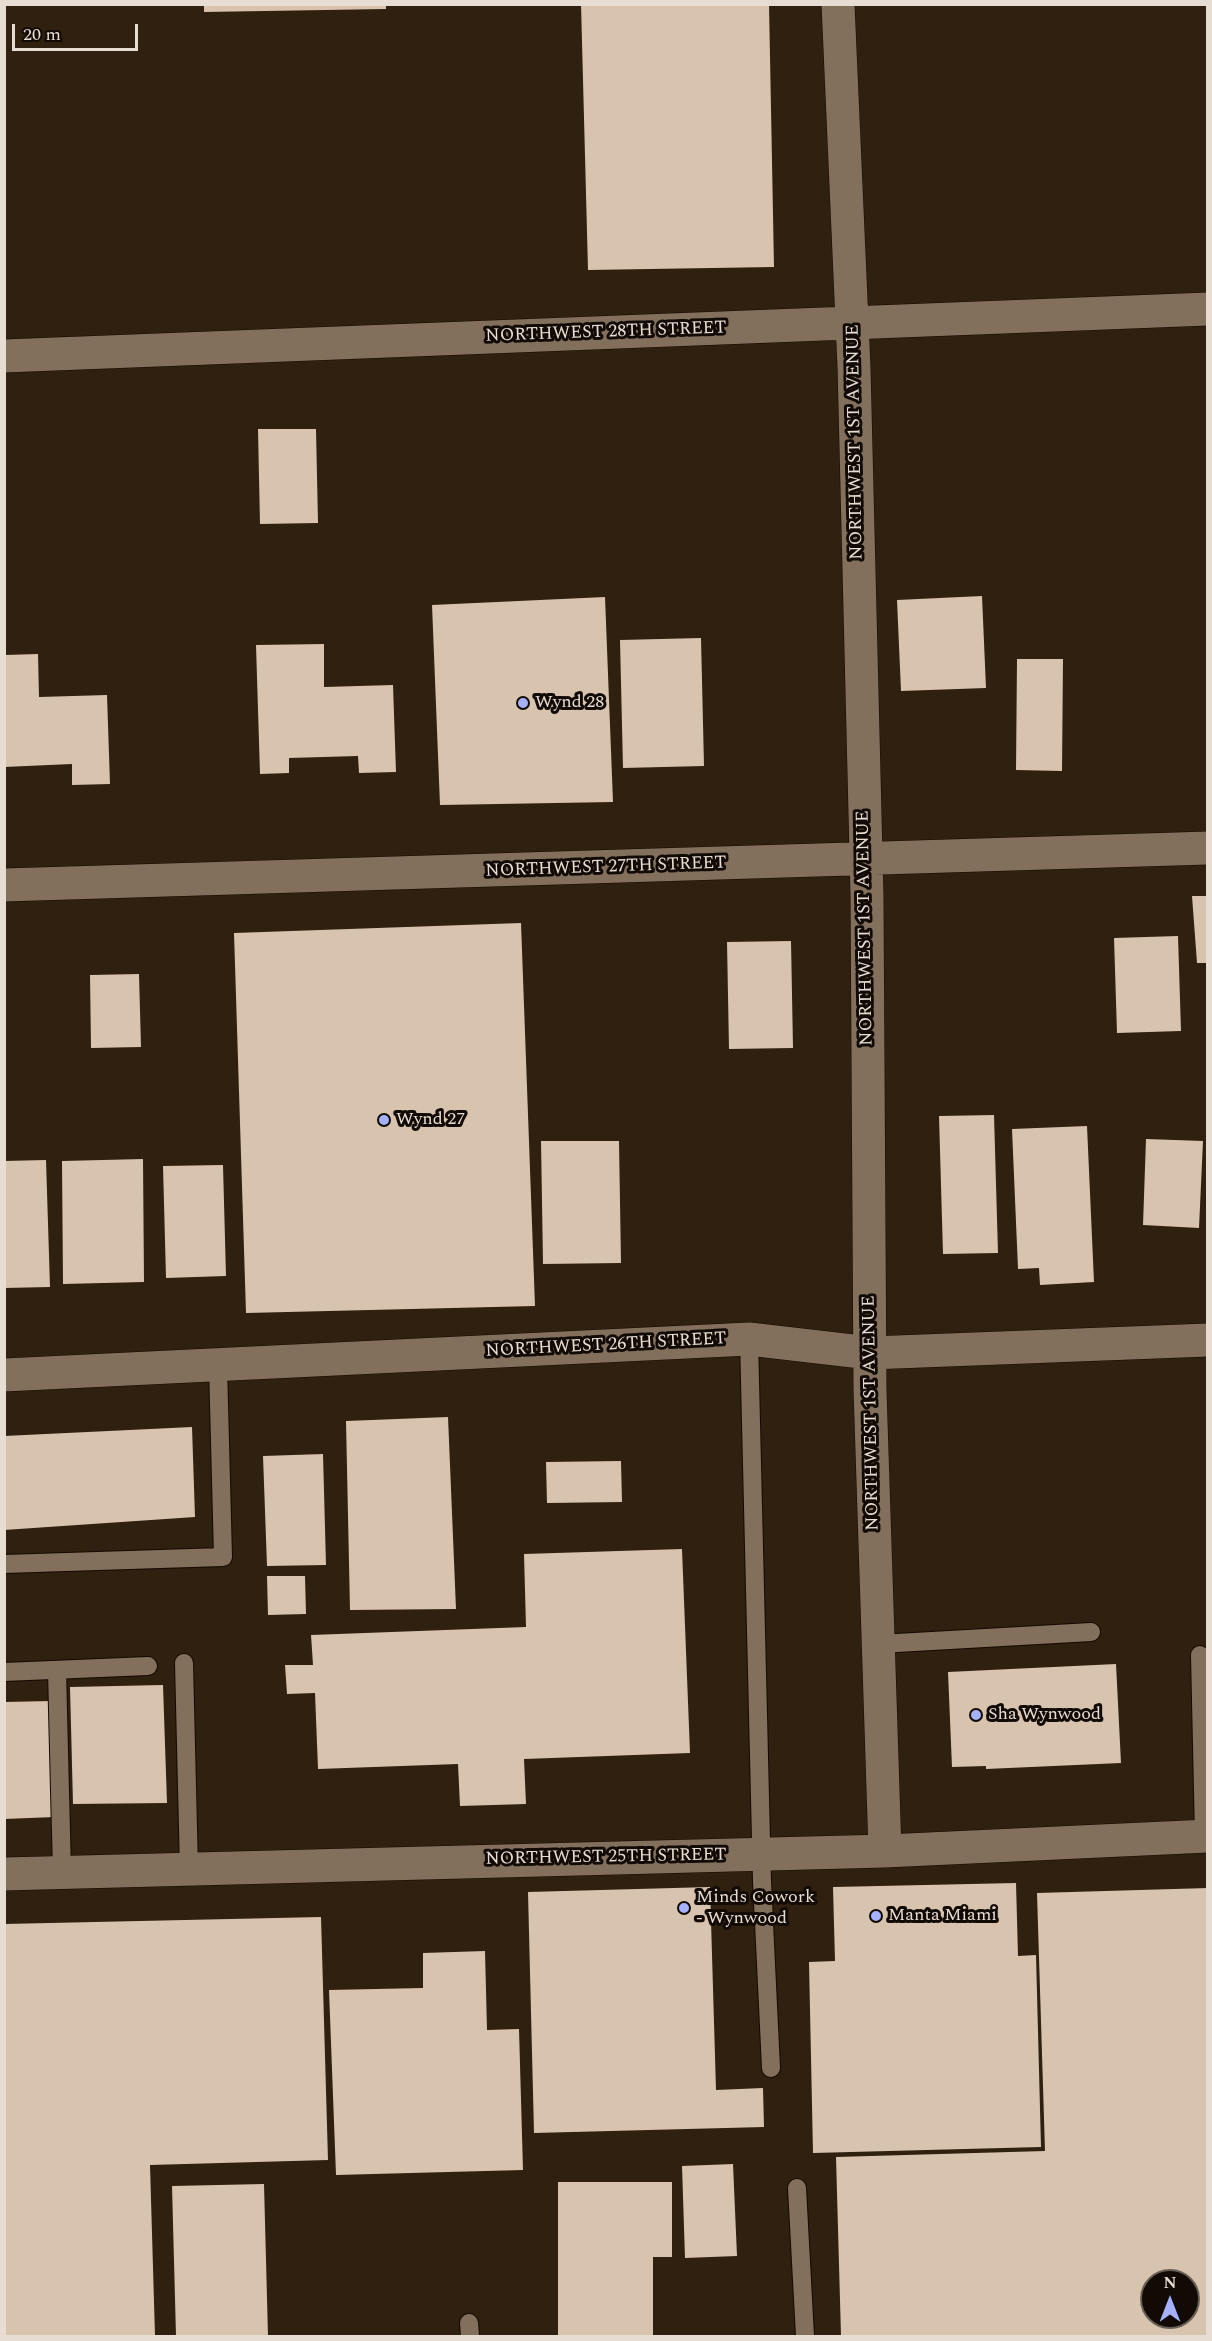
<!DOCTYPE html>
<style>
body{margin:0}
#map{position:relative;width:1212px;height:2341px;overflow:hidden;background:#2f200f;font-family:Spectral,serif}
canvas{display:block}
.frame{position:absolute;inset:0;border:6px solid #e8ddd2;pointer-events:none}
.north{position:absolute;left:1140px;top:2269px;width:60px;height:60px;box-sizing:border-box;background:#120b05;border:2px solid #685f57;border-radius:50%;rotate:0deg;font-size:16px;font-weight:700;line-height:24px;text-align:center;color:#e8ddd2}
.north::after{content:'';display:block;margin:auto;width:21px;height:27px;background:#a6b1fc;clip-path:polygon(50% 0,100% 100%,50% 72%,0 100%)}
.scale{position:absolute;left:12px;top:24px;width:126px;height:27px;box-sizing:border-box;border:3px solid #e8ddd2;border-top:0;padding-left:8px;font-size:18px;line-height:21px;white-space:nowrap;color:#e8ddd2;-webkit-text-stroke:4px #120b05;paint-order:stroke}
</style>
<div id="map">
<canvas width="1212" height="2341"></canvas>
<div class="frame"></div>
<div class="north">N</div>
<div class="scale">20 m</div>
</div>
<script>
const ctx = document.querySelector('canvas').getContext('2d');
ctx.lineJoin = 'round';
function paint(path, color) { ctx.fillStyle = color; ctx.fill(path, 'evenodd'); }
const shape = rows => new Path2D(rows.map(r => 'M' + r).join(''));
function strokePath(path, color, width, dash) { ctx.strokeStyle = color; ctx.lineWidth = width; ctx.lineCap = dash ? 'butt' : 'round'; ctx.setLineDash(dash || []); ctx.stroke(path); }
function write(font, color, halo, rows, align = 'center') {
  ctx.font = font + ' Spectral,serif'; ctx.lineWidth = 6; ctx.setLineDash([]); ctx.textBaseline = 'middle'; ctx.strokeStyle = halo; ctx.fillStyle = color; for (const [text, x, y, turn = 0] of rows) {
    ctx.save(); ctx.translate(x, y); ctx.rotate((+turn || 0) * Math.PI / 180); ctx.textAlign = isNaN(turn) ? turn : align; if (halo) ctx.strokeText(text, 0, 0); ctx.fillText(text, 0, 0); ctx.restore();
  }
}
paint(shape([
 [204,4,386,4,386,9,204,12],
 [581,4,769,4,774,267,588,270],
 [258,429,316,429,318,523,260,524],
 [982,596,986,688,901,691,897,600],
 [605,597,613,802,440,805,432,605],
 [701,638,704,766,623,768,620,640],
 [324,644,324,687,393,685,396,772,359,773,358,756,289,758,289,773,260,774,256,645],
 [38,654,39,697,107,695,110,784,72,785,72,764,4,767,4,655],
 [1017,659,1063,659,1062,771,1016,770],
 [1192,896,1208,896,1208,963,1197,963],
 [521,923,535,1306,246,1313,234,933],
 [1178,936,1181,1031,1117,1033,1114,938],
 [791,941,793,1048,729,1049,727,942],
 [139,974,141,1047,91,1048,90,975],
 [994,1115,998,1253,943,1254,939,1116],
 [1087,1126,1094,1282,1040,1285,1039,1268,1018,1269,1012,1129],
 [1146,1139,1203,1141,1199,1228,1143,1225],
 [541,1141,619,1141,621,1263,543,1264],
 [143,1159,144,1282,63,1284,62,1161],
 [46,1160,50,1287,4,1288,4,1161],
 [223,1165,226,1276,166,1278,163,1166],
 [448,1417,456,1609,350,1610,346,1421],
 [192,1427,195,1517,4,1530,4,1436],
 [323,1454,326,1565,267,1566,263,1456],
 [621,1461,622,1502,547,1503,546,1462],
 [682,1549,690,1753,524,1759,526,1804,460,1806,458,1764,318,1769,315,1693,287,1694,285,1665,313,1665,311,1635,526,1627,524,1554],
 [267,1576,305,1576,306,1614,268,1615],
 [1116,1664,1121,1763,986,1769,986,1766,952,1767,948,1672],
 [163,1685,167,1803,73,1804,70,1687],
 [51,1701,55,1817,4,1819,4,1702],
 [1016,1883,1018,1956,1036,1955,1041,2147,813,2153,809,1962,835,1961,833,1887],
 [710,1887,716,2090,763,2088,764,2127,534,2133,528,1892],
 [1208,1888,1208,2336,841,2336,836,2157,1045,2151,1037,1893],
 [1152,2281,1188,2281,1188,2317,1152,2317],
 [321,1917,328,2160,150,2165,155,2336,4,2336,4,1924],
 [485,1951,487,2030,519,2029,523,2170,336,2175,329,1990,423,1988,423,1953],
 [733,2164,737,2256,685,2258,682,2166],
 [558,2182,672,2182,672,2257,653,2257,653,2336,558,2336],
 [264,2184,268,2336,176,2336,172,2186]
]), '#d8c3ae');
const service = shape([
 [749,1339,762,1881,771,2068],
 [4,1564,223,1557,218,1365],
 [879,1644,1091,1632],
 [1200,1655,1204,1836],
 [184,1663,189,1869],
 [57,1670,62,1872],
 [4,1672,148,1666],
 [797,2188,805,2336],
 [469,2323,470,2336]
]);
const minor = shape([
 [838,4,854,367,867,895,870,1390,885,1851],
 [4,356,1208,309],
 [4,885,1208,848],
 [4,1375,749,1339,870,1353,1208,1340],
 [4,1874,885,1851,1208,1836]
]);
strokePath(service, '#170900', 20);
strokePath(minor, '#170900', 34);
strokePath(service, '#826f5c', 18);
strokePath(minor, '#826f5c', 33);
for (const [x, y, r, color] of [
 [523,703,6,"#a6b1fc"],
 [384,1120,6,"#a6b1fc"],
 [976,1715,6,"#a6b1fc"],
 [684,1908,6,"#a6b1fc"],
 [876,1916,6,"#a6b1fc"]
]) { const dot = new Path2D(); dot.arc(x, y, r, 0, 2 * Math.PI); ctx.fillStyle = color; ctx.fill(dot); strokePath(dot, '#120b05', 2); }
write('18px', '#e8ddd2', '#120b05', [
 ["NORTHWEST 28TH STREET",606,333,-2],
 ["NORTHWEST 1ST AVENUE",856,442,-91],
 ["NORTHWEST 27TH STREET",606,868,-2],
 ["NORTHWEST 1ST AVENUE",866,928,-91],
 ["NORTHWEST 26TH STREET",606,1346,-3],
 ["NORTHWEST 1ST AVENUE",872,1413,-91],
 ["NORTHWEST 25TH STREET",606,1858,-1]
]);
write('18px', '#e8ddd2', '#120b05', [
 ["Wynd 28",535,703],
 ["Wynd 27",396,1120],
 ["Sha Wynwood",988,1715],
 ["Minds Cowork",696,1898],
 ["- Wynwood",696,1919],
 ["Manta Miami",888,1916]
], 'left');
</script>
